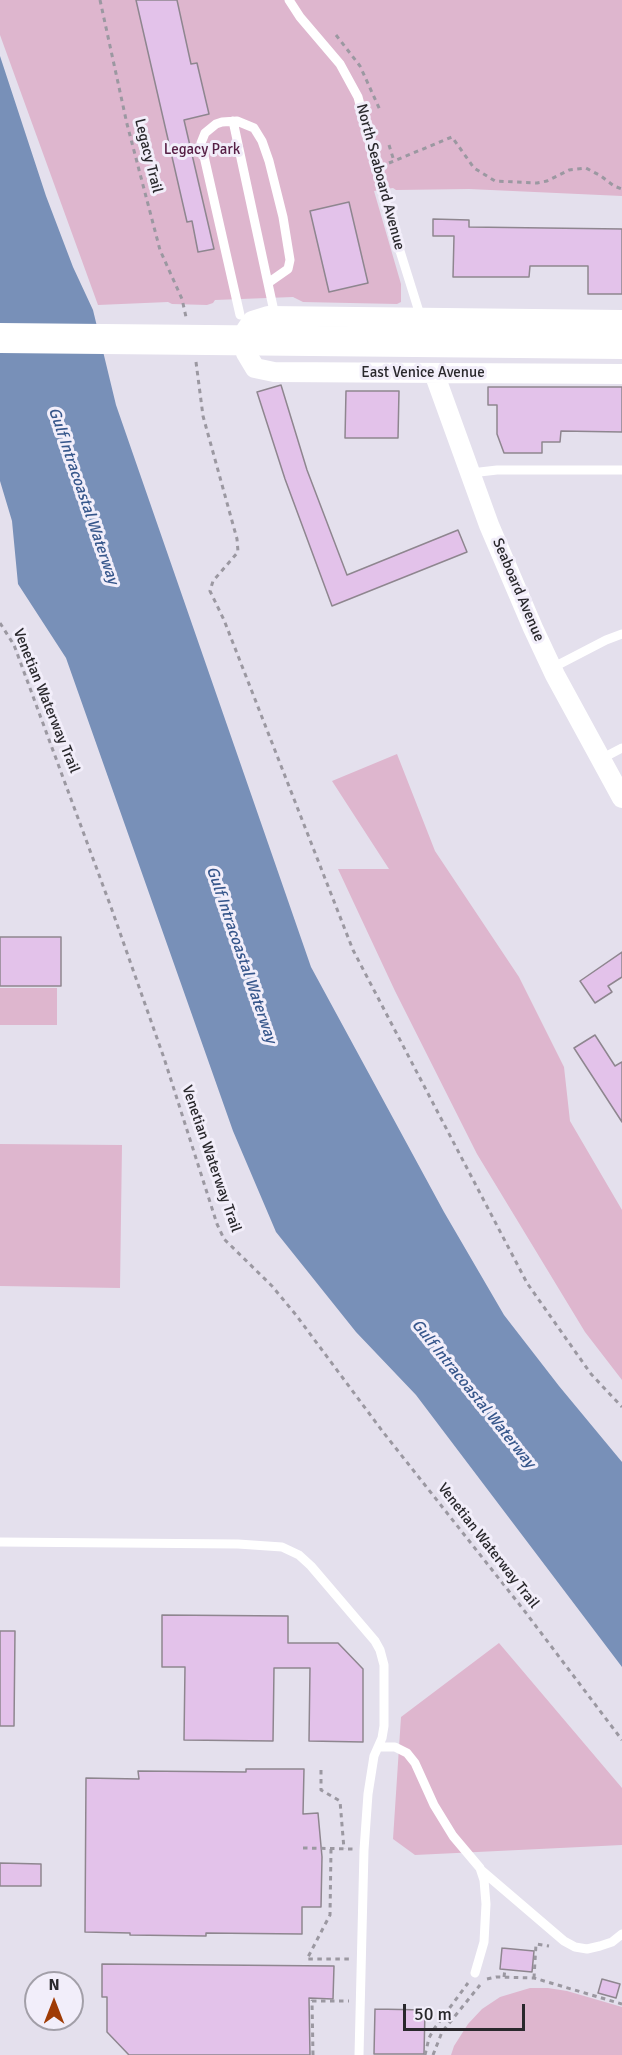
<!DOCTYPE html>
<style>
body{margin:0}
#map{position:relative;width:622px;height:2055px;overflow:hidden;background:#e4e0ed;font-family:Signika,sans-serif}
canvas{display:block}
.north{position:absolute;left:24px;top:1971px;width:60px;height:60px;box-sizing:border-box;background:#f2eefa;border:2px solid #a29fa8;border-radius:50%;rotate:0deg;font-size:16px;font-weight:700;line-height:24px;text-align:center;color:#29282c}
.north::after{content:'';display:block;margin:auto;width:21px;height:27px;background:#9f3b05;clip-path:polygon(50% 0,100% 100%,50% 72%,0 100%)}
.scale{position:absolute;left:403px;top:2004px;width:122px;height:27px;box-sizing:border-box;border:3px solid #29282c;border-top:0;padding-left:8px;font-size:18px;line-height:21px;white-space:nowrap;color:#29282c;-webkit-text-stroke:4px #f2eefa;paint-order:stroke}
</style>
<div id="map">
<canvas width="622" height="2055"></canvas>
<div class="north">N</div>
<div class="scale">50 m</div>
</div>
<script>
const ctx = document.querySelector('canvas').getContext('2d');
ctx.lineJoin = 'round';
function paint(path, color) { ctx.fillStyle = color; ctx.fill(path, 'evenodd'); }
const shape = rows => new Path2D(rows.map(r => 'M' + r).join(''));
function strokePath(path, color, width, dash) { ctx.strokeStyle = color; ctx.lineWidth = width; ctx.lineCap = dash ? 'butt' : 'round'; ctx.setLineDash(dash || []); ctx.stroke(path); }
function write(font, color, halo, rows, align = 'center') {
  ctx.font = font + ' Signika,sans-serif'; ctx.lineWidth = 6; ctx.setLineDash([]); ctx.textBaseline = 'middle'; ctx.strokeStyle = halo; ctx.fillStyle = color; for (const [text, x, y, turn = 0] of rows) {
    ctx.save(); ctx.translate(x, y); ctx.rotate((+turn || 0) * Math.PI / 180); ctx.textAlign = isNaN(turn) ? turn : align; if (halo) ctx.strokeText(text, 0, 0); ctx.fillText(text, 0, 0); ctx.restore();
  }
}
paint(shape([
 [0,0,622,0,622,196,469,189,396,190,393,188,374,191,401,284,401,302,397,304,303,302,293,297,215,300,213,303,207,305,172,304,168,302,98,305,0,35],
 [397,754,435,851,519,977,564,1067,570,1121,622,1210,622,1380,585,1332,477,1154,395,991,338,869,389,869,332,781],
 [0,988,57,988,57,1025,0,1025],
 [0,1144,122,1145,120,1288,0,1286],
 [499,1643,622,1788,622,1845,415,1855,393,1839,401,1717],
 [530,1988,548,1988,567,1991,622,2007,622,2055,451,2055,454,2046,468,2024,482,2009,500,1997]
]), '#deb6ce');
paint(shape([
 [0,56,46,196,73,267,93,310,116,405,311,967,444,1212,504,1315,559,1386,622,1462,622,1667,416,1395,356,1332,276,1232,233,1131,66,658,18,584,12,521,0,481]
]), '#7890b8');
const building = shape([
 [136,0,177,0,191,64,197,63,209,114,184,120,214,249,198,252,192,221,187,222,136,0],
 [349,202,368,283,329,292,310,211,349,202],
 [433,219,469,220,469,227,622,229,622,294,588,294,588,266,530,266,529,277,453,277,454,236,433,236,433,219],
 [281,385,307,470,347,575,458,530,467,552,332,606,285,479,257,392,281,385],
 [488,387,622,387,622,432,561,431,560,442,542,442,542,453,504,453,497,434,497,405,488,405,488,387],
 [346,391,399,391,398,438,345,438,346,391],
 [0,937,61,937,61,986,0,986,0,937],
 [622,952,622,977,608,986,612,992,595,1003,580,981,622,952],
 [595,1035,615,1066,622,1062,622,1122,574,1048,595,1035],
 [162,1615,288,1616,288,1643,338,1643,363,1669,363,1742,309,1741,310,1668,274,1668,273,1741,184,1740,185,1667,162,1667,162,1615],
 [0,1631,15,1631,14,1726,0,1726,0,1631],
 [246,1769,304,1769,303,1814,318,1813,322,1857,321,1907,302,1907,302,1934,206,1933,206,1936,130,1935,130,1933,85,1932,86,1778,139,1779,138,1771,246,1772,246,1769],
 [0,1863,41,1864,41,1886,0,1886,0,1863],
 [502,1948,534,1951,532,1972,500,1969,502,1948],
 [102,1964,334,1966,333,1999,309,1998,310,2055,129,2055,107,2032,107,1997,102,1997,102,1964],
 [602,1979,620,1984,616,1998,598,1993,602,1979],
 [375,2009,425,2010,424,2054,374,2054,375,2009]
]);
paint(building, '#e3c2ea');
strokePath(building, '#8e868f', 1.5);
strokePath(shape([
 [100,0,127,124,160,250,182,299,186,317],
 [336,35,360,66,380,110],
 [389,145,394,161],
 [389,163,452,137,474,168,495,181,537,183,547,181,569,170,586,168,601,176,614,186,622,189],
 [196,362,203,416,237,539,238,552,213,581,210,591,224,620,353,950,527,1283,591,1374,622,1407],
 [0,623,14,645,112,910,164,1058,217,1224,224,1239,272,1286,296,1315,383,1432,523,1609,622,1740],
 [321,1770,321,1790,340,1801,344,1849],
 [303,1848,354,1849],
 [331,1849,330,1915,307,1959,349,1959],
 [504,1977,505,1969],
 [534,1978,536,1944,549,1946],
 [487,1979,496,1977,534,1978,622,2004],
 [313,2055,312,2001,349,2001],
 [425,2055,429,2038,434,2029,468,1983],
 [433,2055,442,2032,480,1985]
]), '#9b98a1', 3, [4.5, 4.5]);
strokePath(shape([
 [289,0,300,17,340,64,358,97,390,219,421,318],
 [233,121,275,316],
 [240,315,201,143,205,133,216,124,222,122,237,121,254,128,262,141,269,161,283,217,290,260,288,269,268,283],
 [471,473,497,470,622,470],
 [552,668,606,640,622,634],
 [601,759,622,748],
 [0,1542,238,1544,282,1547,299,1555,311,1566,375,1641,380,1650,384,1665,384,1726,382,1738,374,1756,368,1794,364,1850,359,2055],
 [378,1747,395,1747,407,1753,415,1763,434,1805,453,1836,480,1868,484,1880,486,1904,484,1942,475,1973],
 [481,1870,564,1941,575,1947,587,1949,600,1946,612,1942,622,1934]
]), '#fff', 9);
strokePath(shape([
 [622,320,268,316,252,321,246,330,246,353,255,368,274,372,622,374],
 [434,373,489,525,533,628,555,675,622,798]
]), '#fff', 20);
strokePath(shape([
 [0,338,622,344]
]), '#fff', 30);
write('15px', '#572046', '#f2eefa', [
 ["Legacy Park",202,150]
]);
write('15px', '#29282c', '#f2eefa', [
 ["Legacy Trail",148,156,76],
 ["North Seaboard Avenue",380,177,75],
 ["East Venice Avenue",423,373],
 ["Seaboard Avenue",518,590,67],
 ["Venetian Waterway Trail",46,701,68],
 ["Venetian Waterway Trail",211,1159,71],
 ["Venetian Waterway Trail",488,1546,52]
]);
write('italic 16px', '#36568b', '#f2eefa', [
 ["Gulf Intracoastal Waterway",83,496,71],
 ["Gulf Intracoastal Waterway",241,955,71],
 ["Gulf Intracoastal Waterway",473,1394,51]
]);
</script>
